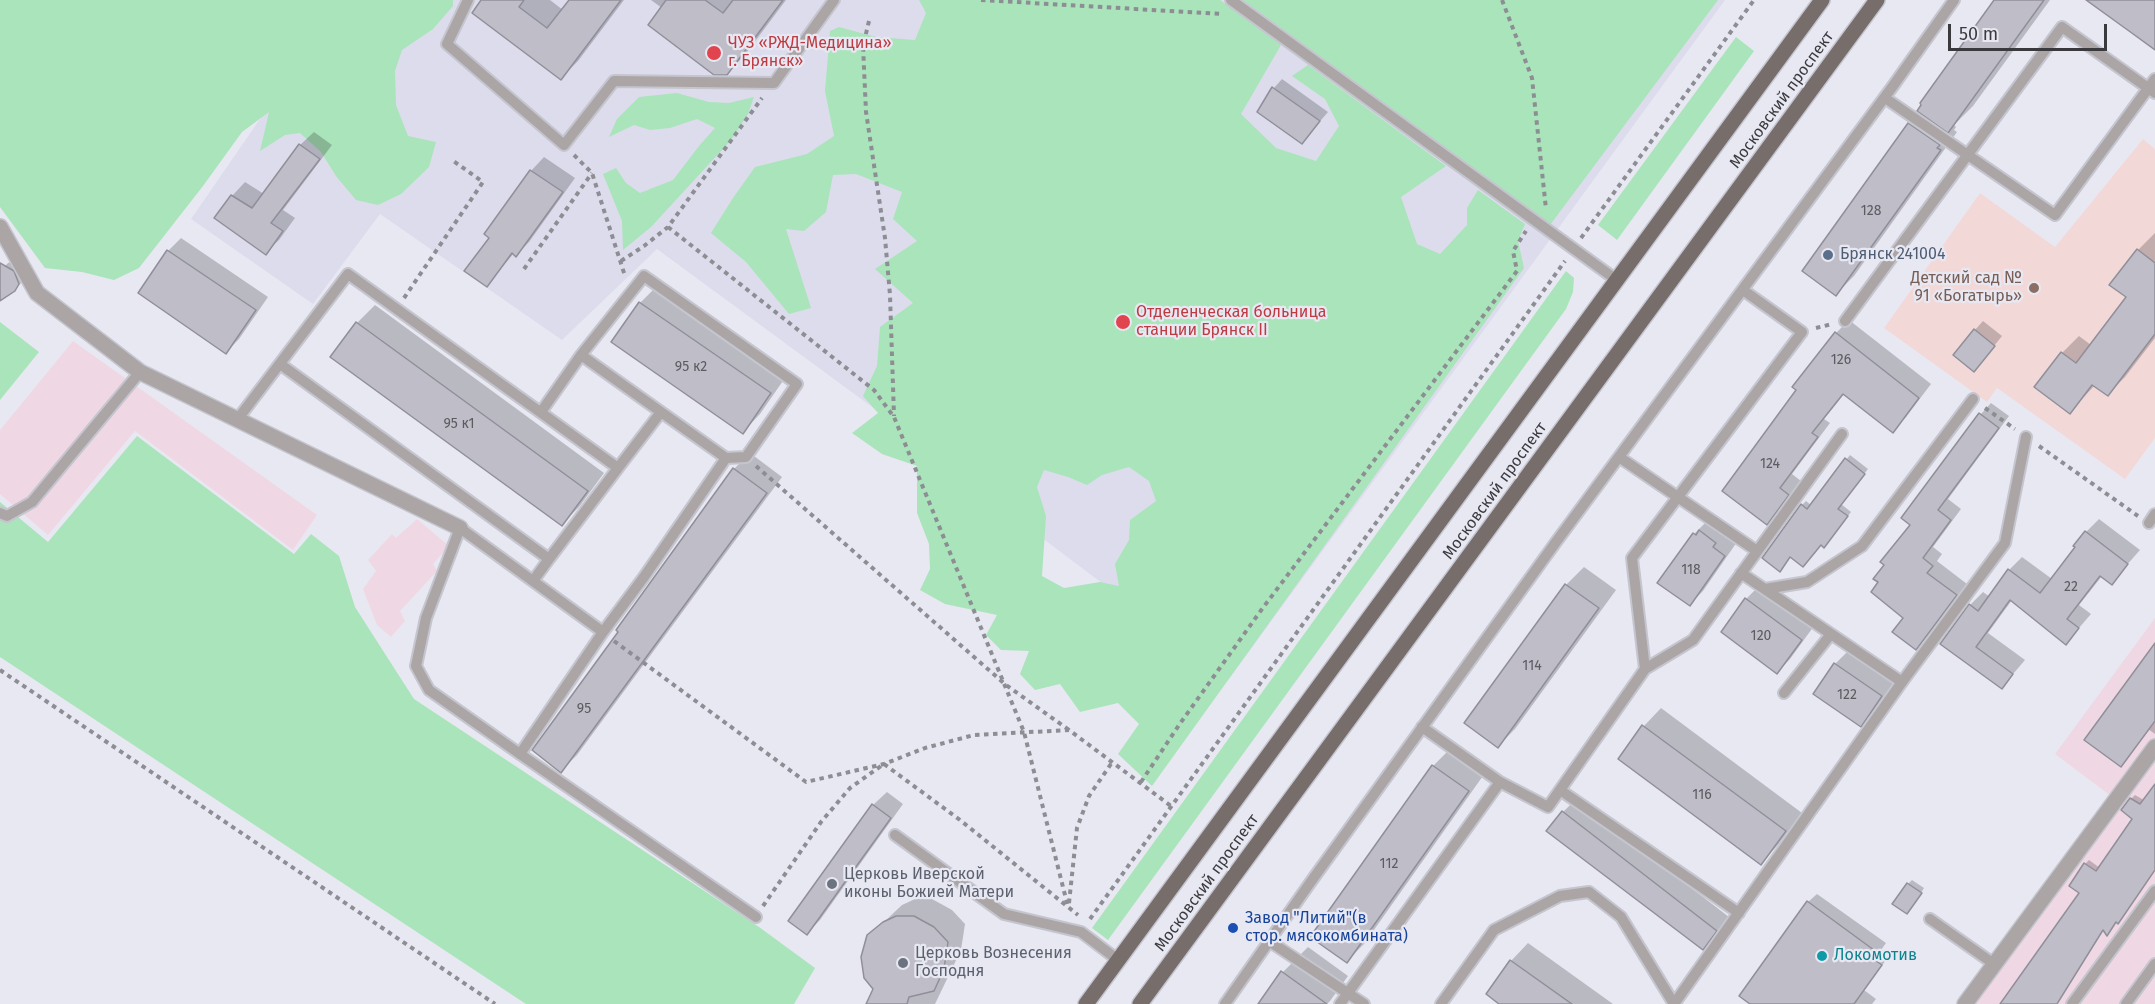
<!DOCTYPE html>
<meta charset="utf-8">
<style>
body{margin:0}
#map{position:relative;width:2155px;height:1004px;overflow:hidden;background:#e8e8f3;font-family:"Fira Sans",sans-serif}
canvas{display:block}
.scale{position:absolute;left:1948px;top:24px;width:159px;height:27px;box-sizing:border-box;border:3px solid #3a3a3e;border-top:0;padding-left:8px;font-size:18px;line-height:21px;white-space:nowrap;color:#3a3a3e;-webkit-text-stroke:4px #e8e8f3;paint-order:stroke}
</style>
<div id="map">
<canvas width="2155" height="1004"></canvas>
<div class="scale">50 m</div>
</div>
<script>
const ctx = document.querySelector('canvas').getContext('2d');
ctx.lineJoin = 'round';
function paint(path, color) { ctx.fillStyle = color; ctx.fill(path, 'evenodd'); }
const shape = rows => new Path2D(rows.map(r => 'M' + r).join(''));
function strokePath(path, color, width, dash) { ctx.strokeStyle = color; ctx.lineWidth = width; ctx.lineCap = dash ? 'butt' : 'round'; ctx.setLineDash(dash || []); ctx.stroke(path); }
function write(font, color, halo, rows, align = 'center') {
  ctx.font = font + ' "Fira Sans",sans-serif'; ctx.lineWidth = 4.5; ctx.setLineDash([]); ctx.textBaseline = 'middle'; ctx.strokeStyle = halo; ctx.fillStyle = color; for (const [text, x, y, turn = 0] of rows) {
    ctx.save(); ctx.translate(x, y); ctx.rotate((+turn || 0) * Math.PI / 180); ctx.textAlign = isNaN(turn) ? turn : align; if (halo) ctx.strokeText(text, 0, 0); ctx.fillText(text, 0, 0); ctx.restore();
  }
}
paint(shape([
 [340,0,1725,0,1229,679,1001,507,887,418,657,249,562,340,380,214,313,304,191,219,311,45]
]), '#dddced');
paint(shape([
 [73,341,317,515,293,550,135,431,48,535,0,494,0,430],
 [417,519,449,546,433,564,437,571,400,611,405,621,391,637,377,625,363,589,376,571,368,560,392,534,396,538],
 [2155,618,2155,1004,1965,1004,2115,799,2055,754]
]), '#efd8e3');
paint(shape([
 [2143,139,2155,149,2155,438,2125,479,1997,388,1987,402,1884,328,1980,193,2055,247]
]), '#f3d8d8');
paint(shape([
 [0,0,453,0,453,6,433,29,402,50,395,71,396,105,408,136,436,142,429,167,401,194,378,205,356,200,336,176,321,152,300,133,285,135,260,151,269,112,242,132,203,186,139,268,114,280,82,272,45,268,0,207],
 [919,0,1220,0,1281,45,1241,114,1276,148,1316,161,1339,126,1325,99,1292,76,1308,65,1446,166,1401,197,1417,244,1440,254,1467,225,1467,208,1478,190,1525,224,1518,241,1524,268,1152,786,1118,754,1139,724,1118,703,1080,712,1060,684,1035,690,1020,674,1029,651,1001,650,986,635,997,615,945,604,920,590,930,569,929,544,917,513,917,466,882,454,852,433,878,413,863,396,877,366,880,327,913,303,875,269,917,241,893,219,902,192,856,174,833,175,826,212,804,231,786,229,811,308,789,314,746,262,711,233,733,198,755,167,807,154,834,136,825,91,830,31,839,27,876,37,915,40,926,13],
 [1129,467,1149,481,1156,501,1130,520,1129,540,1115,564,1119,586,1100,582,1064,588,1042,576,1046,516,1037,487,1044,470,1068,477,1087,485,1102,475],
 [1243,0,1718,0,1550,225],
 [1736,37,1754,51,1617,240,1598,225],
 [677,93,709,102,729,103,754,97,748,114,732,139,651,227,623,250,622,221,603,174,616,168,626,183,640,193,673,180,699,146,715,128,697,119,670,128,650,130,634,125,609,137,617,119,639,97],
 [1566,271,1574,278,1573,292,1566,309,1108,940,1092,928],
 [0,322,39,352,0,400],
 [137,436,294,554,311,534,339,556,355,607,414,699,759,927,815,968,794,1004,526,1004,0,657,0,502,48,542]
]), '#aae4ba');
paint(shape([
 [483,0,550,0,563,10,571,0,624,0,578,61,561,78],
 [651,0,786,0,744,56,727,73,662,8],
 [1996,0,2050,0,1973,106,1954,125,1956,127,1954,130,1957,132,1854,276,1836,294,1909,124,1921,112],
 [1282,79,1328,112,1302,142,1259,111,1274,88],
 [314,132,332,145,283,210,295,218,279,240,265,253,216,218,232,196,245,182,264,194,300,145],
 [544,157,575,178,529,242,516,255,514,253,487,285,491,237,486,234,531,171],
 [2155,233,2155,338,2125,377,2108,394,2095,385,2070,412,2062,353,2079,336,2091,345,2128,297,2112,285,2138,250],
 [181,238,268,297,239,339,226,352,168,251],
 [15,260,23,281,14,290,0,290,0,271,8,263],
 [658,285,787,375,760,414,743,432,613,341,640,303],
 [375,305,604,473,579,507,562,524,332,357,357,323],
 [1849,320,1931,384,1906,417,1892,431,1845,393,1824,419,1830,423,1792,474,1801,481,1780,510,1767,523,1836,333],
 [1983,321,2002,336,1982,361,1975,330],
 [1991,403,2009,416,1948,499,1961,509,1933,547,1942,554,1937,561,1967,584,1927,637,1916,648,1905,618,1912,525,1903,518,1981,414],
 [750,453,782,477,577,755,561,771,620,631,734,469],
 [1850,455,1868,469,1841,504,1851,512,1828,542,1802,505,1806,501,1811,505],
 [2099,519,2140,550,2111,583,2102,576,2079,605,2091,614,2066,643,2012,600,1988,633,2025,660,2002,687,1942,643,1970,605,1983,592,1990,597,2009,570,2022,557,2052,579,2086,532],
 [1707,521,1737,542,1703,591,1690,604,1694,534],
 [1584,567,1616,590,1515,729,1498,746,1466,723,1566,585],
 [1759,586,1814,626,1790,659,1777,672,1746,599],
 [2155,645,2155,734,2148,729],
 [1848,651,1894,682,1874,712,1860,725,1835,664],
 [1661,708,1802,813,1778,845,1761,863,1620,758,1644,726],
 [1450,749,1485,773,1364,944,1347,961,1433,766],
 [2155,787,2155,869,2122,918,2118,922,2117,921,2108,933,2104,929,2056,1004,2002,1004,2081,892,2085,864,2089,860,2100,868,2134,819,2131,799,2135,795,2144,800],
 [887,792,903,804,820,920,807,933,873,805],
 [1576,799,1729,917,1716,935,1703,948,1563,812],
 [1912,880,1924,888,1911,909,1908,884],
 [1817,894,1886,943,1881,950,1889,956,1864,990,1876,999,1872,1004,1752,1004,1808,902],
 [915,899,932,899,952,910,965,924,961,950,935,1004,868,1004,875,988,869,936,902,905],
 [1528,943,1613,1004,1502,1004,1511,961],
 [1308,947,1348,976,1330,1001,1327,1004,1260,1004,1283,972]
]), '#0003');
const building = shape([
 [481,0,524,0,519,7,547,28,569,0,621,0,561,80,472,13,481,0],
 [666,0,705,0,723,13,733,0,783,0,727,75,714,75,648,25,666,0],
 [1994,0,2044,0,1948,133,1917,111,1921,105,1920,103,1994,0],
 [2086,0,2155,0,2155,50,2129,31,2086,0],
 [1272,87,1320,121,1302,144,1257,112,1272,87],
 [1908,123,1940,145,1937,148,1941,150,1836,296,1802,271,1908,123],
 [299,144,320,159,271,223,283,231,266,255,214,218,231,195,252,208,299,144],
 [530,170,563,192,516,257,512,253,487,287,464,271,489,238,484,234,530,170],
 [2137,249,2155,263,2155,334,2108,396,2092,385,2070,414,2034,387,2061,352,2076,363,2126,297,2109,285,2137,249],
 [167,250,256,310,226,354,138,293,167,250],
 [0,263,14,271,19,284,15,291,0,301,0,263],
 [639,302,771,393,743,434,611,342,639,302],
 [356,322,588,491,562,526,330,357,356,322],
 [1974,329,1995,346,1974,372,1953,355,1974,329],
 [1835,332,1919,398,1893,433,1843,394,1812,433,1818,437,1780,488,1789,495,1767,525,1722,491,1796,390,1792,387,1835,332],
 [1979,413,1999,428,1938,510,1951,520,1923,558,1933,566,1927,573,1957,595,1916,650,1892,632,1903,618,1871,592,1878,582,1873,579,1884,565,1880,562,1910,525,1901,518,1979,413],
 [1845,458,1865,474,1838,509,1848,516,1824,548,1821,545,1803,567,1790,557,1780,572,1762,558,1801,504,1807,509,1845,458],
 [733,468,767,493,561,773,532,750,618,632,616,630,733,468],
 [1699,530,1716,543,1713,547,1725,556,1690,606,1657,583,1693,533,1696,535,1699,530],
 [2085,531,2128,564,2112,585,2100,576,2067,619,2079,628,2066,645,2010,600,1976,647,2013,674,2002,689,1940,644,1969,604,1978,611,2008,569,2040,593,2075,547,2073,546,2085,531],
 [1565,584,1599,608,1498,748,1464,723,1565,584],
 [1745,598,1802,640,1777,674,1721,632,1745,598],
 [2155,643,2155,721,2121,767,2084,740,2155,643],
 [1834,663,1882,696,1861,727,1813,694,1834,663],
 [1642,725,1786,831,1761,865,1618,759,1642,725],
 [1432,765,1469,791,1347,963,1310,937,1432,765],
 [2155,784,2155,870,2118,924,2116,922,2107,936,2103,930,2057,1004,2000,1004,2079,893,2069,886,2084,863,2096,871,2132,819,2121,810,2130,798,2140,804,2155,784],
 [872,804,891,818,807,935,788,921,872,804],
 [1562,811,1717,931,1703,950,1546,831,1562,811],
 [1907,883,1922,893,1907,914,1892,904,1907,883],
 [1807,901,1878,953,1873,959,1882,965,1854,1004,1750,1004,1739,996,1807,901],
 [896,916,914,916,934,927,948,942,944,969,934,991,909,997,907,1004,866,1004,873,989,864,978,861,957,867,935,883,922,896,916],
 [1510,960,1572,1004,1499,1004,1486,994,1510,960],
 [1281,971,1327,1004,1258,1004,1281,971]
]);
paint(building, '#bebdc8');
strokePath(building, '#908f99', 1.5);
const lane = shape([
 [468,0,447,44,564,145,614,81,774,83,834,0],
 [1231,0,1618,281],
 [1885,98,2055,215,2155,79],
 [1845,321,2062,27,2155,93],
 [581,355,661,412,618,468],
 [280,364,549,559,533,581],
 [541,412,581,355,644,276,797,384,746,457,726,458,644,577,603,632,520,754,429,690,416,666,426,618,460,528,603,632],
 [661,412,726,458],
 [237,420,348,274,618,468,549,559],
 [1619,457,1757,551],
 [0,513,7,516,32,502,140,372],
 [2149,523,2155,514],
 [1741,573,1902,682],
 [1765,589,1807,582,1862,546,1973,399],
 [1645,669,1693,640,1842,434],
 [1784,693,1831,634],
 [1422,727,1500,782,1548,807,1645,669,1632,558,1802,332,1743,290],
 [520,754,756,917],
 [1560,790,1739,913],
 [895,835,1004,914,1081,932,1118,960],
 [1930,919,1994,964],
 [1269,941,1364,1004],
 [1225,1004,1310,883,1556,542,1893,86,1954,0],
 [1340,1004,1500,782],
 [1441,1004,1494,930,1560,896,1589,892,1621,917,1674,1004],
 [1674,1004,1902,682,2005,543,2026,437],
 [2072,1004,2155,891],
 [2126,1004,2155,964]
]);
const street = shape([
 [0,227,37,293,140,372,460,528],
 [1965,1004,2155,747]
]);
const primary = shape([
 [1086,1004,1822,0],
 [1140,1004,1877,0]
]);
strokePath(lane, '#c5c5cf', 14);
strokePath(street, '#c5c5cf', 18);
strokePath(primary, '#c5c5cf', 18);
strokePath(shape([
 [981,0,1222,14],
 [1502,0,1532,78,1546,209],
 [869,21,863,46,866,112,885,238,890,295,894,416],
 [574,155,592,173,625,276],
 [668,227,874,390,894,417,1024,732,1068,907],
 [1581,238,1754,0],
 [621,261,644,246,668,227,762,98],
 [524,269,592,173],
 [404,298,483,182,452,160],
 [1816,328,1832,324],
 [1985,408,2015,429],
 [2039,446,2138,516],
 [756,466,1006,685,1069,730],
 [614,641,806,782,884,764,925,748,974,735,1069,730,1171,806],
 [0,670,495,1004],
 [884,764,960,820,1078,915],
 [1141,782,1179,725,1262,609,1517,271,1513,251,1526,231],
 [1069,903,1077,828,1089,796,1113,761],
 [763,906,821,822,850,788,881,766],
 [1090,919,1565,261]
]), '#8d8d94', 4, [4.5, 4.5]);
strokePath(lane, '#aba6a5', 10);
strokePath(street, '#aba6a5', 15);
strokePath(primary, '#776e6c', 15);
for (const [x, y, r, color] of [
 [714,53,8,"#e0444e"],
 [1828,255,6,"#5c6f8a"],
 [2034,288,6,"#8d6e63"],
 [1123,322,8,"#e0444e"],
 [832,884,6,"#6b7280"],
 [1233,928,6,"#1a4fb4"],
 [1822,956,6,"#0f9aa8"],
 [903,963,6,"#6b7280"]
]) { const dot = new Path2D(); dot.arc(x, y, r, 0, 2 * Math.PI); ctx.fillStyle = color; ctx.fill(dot); strokePath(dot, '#e8e8f3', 2); }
write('14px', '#5b5b60', null, [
 ["128",1871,211],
 ["126",1841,360],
 ["95 к2",691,367],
 ["95 к1",459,424],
 ["124",1770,464],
 ["118",1691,570],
 ["22",2071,587],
 ["120",1761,636],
 ["114",1532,666],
 ["122",1847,695],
 ["95",584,709],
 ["116",1702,795],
 ["112",1389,864]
]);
write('16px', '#be3a42', '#e8e8f3', [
 ["ЧУЗ «РЖД-Медицина»",728,44],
 ["г. Брянск»",728,62],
 ["Отделенческая больница",1136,313],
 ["станции Брянск II",1136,331]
], 'left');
write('16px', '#3a3a3e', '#e8e8f3', [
 ["Московский проспект",1782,100,-54],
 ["Московский проспект",1495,491,-54],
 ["Московский проспект",1207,883,-54]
]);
write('16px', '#4e5e75', '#e8e8f3', [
 ["Брянск 241004",1840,255]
], 'left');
write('16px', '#785e54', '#e8e8f3', [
 ["Детский сад №",2022,279],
 ["91 «Богатырь»",2022,297]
], 'right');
write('16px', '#5b616d', '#e8e8f3', [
 ["Церковь Иверской",844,875],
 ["иконы Божией Матери",844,893],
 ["Церковь Вознесения",915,954],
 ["Господня",915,972]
], 'left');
write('16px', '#164399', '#e8e8f3', [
 ["Завод \"Литий\"(в",1245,919],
 ["стор. мясокомбината)",1245,937]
], 'left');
write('16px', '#0d838f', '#e8e8f3', [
 ["Локомотив",1834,956]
], 'left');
</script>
